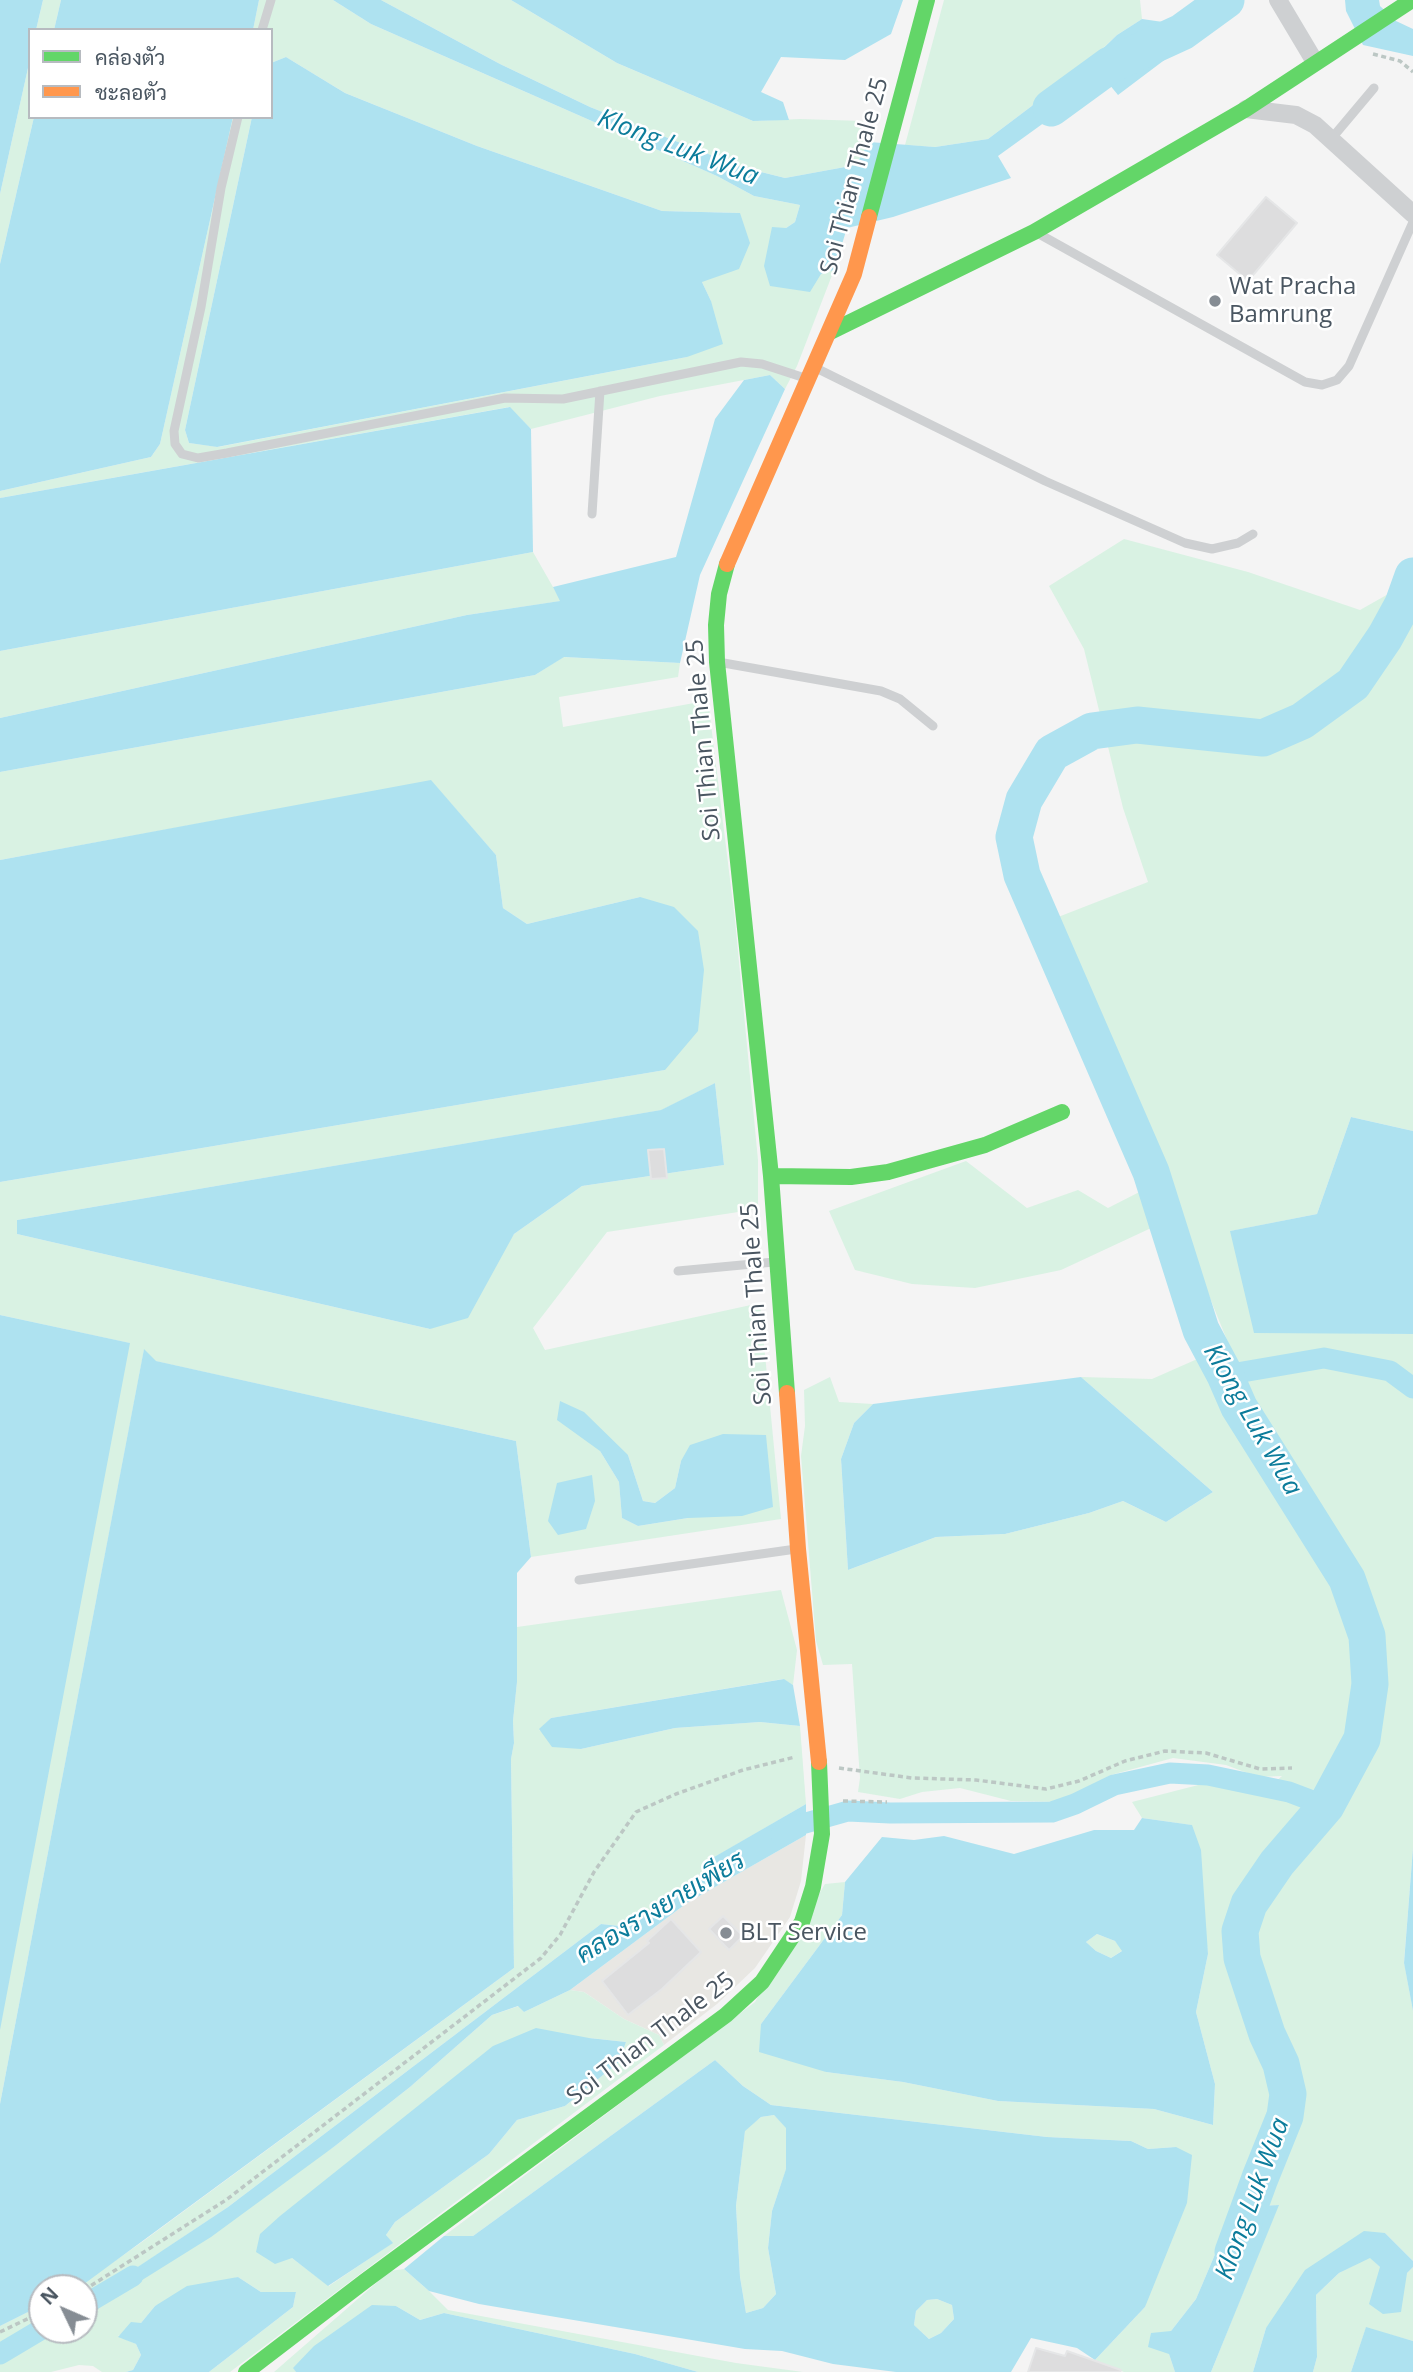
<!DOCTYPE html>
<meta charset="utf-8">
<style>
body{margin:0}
#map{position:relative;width:1413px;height:2372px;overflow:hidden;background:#f4f4f4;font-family:"Open Sans",Sarabun,sans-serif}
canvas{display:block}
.legend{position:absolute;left:28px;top:28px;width:245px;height:91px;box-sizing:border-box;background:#fff;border:2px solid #b7bbc0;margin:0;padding:9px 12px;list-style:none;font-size:21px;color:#4a5661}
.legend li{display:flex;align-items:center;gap:14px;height:35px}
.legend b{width:35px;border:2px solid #b7bbc0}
.north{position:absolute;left:28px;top:2274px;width:70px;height:70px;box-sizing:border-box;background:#fff;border:2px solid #b7bbc0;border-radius:50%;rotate:314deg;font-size:19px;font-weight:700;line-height:28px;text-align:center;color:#4a5661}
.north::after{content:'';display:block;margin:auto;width:24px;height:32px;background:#868d94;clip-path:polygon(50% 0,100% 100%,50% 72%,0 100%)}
</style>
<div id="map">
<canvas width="1413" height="2372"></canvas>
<ul class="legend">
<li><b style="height:9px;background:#63d668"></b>คล่องตัว</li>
<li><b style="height:9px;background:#ff974d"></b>ชะลอตัว</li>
</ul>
<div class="north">N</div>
</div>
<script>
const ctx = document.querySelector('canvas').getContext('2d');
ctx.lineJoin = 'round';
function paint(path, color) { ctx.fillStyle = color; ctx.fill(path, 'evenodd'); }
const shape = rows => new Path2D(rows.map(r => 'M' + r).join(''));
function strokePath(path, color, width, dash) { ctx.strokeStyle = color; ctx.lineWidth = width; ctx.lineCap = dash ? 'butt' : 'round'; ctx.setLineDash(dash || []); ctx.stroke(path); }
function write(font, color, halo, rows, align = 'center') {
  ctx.font = font + ' "Open Sans",Sarabun,sans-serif'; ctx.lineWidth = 5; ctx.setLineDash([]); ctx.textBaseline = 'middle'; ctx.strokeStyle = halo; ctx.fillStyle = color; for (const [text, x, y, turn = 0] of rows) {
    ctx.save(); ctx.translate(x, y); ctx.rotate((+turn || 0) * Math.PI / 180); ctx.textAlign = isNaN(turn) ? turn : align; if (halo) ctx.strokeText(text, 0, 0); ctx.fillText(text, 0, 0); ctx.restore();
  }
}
paint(shape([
 [806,1835,801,1881,790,1917,755,1968,717,2004,664,2045,659,2035,624,2019,584,1992,570,1990,687,1903]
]), '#e8e7e3');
paint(shape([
 [43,0,61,0,54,30,36,30],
 [259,0,333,0,371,24,717,176,754,196,800,205,795,222,786,228,772,228,821,274,834,270,797,366,785,389,770,375,660,396,531,429,509,407,0,498,0,491,151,457,160,444,233,117,252,117,185,430,189,443,218,447,687,357,711,301,702,282,740,213,662,211,477,146,345,93,286,57,271,63,271,30,253,30],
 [381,0,511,0,617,63,753,121,800,119,863,121,869,142,856,165,785,178,741,167,590,107,500,64],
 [944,0,1140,0,1142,19,1117,35,1081,69,988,139,935,147,905,145],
 [30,59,30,117,34,117,0,264,0,194],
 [1124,539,1248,572,1360,610,1413,580,1413,1131,1351,1117,1317,1214,1231,1231,1353,1333,1413,1334,1413,1848,1404,1962,1413,2011,1413,2261,1385,2233,1266,2328,1253,2372,1211,2372,1278,2205,1241,2208,1216,2252,1196,2299,1171,2331,1169,2354,1175,2372,1124,2372,1095,2360,1145,2307,1176,2147,1148,2149,1131,2141,1047,2137,771,2105,743,2086,715,2060,473,2236,444,2236,755,2002,825,1884,845,1882,842,1915,761,2024,826,2072,903,2082,998,2101,1154,2109,1213,2125,1215,2084,1196,2012,1208,1954,1191,1825,1142,1818,1132,1802,1210,1782,1262,1794,1282,1776,1258,1777,1226,1765,1173,1758,1111,1775,1060,1802,1011,1801,960,1788,922,1792,900,1799,858,1792,860,1778,852,1664,823,1665,816,1641,801,1456,805,1426,804,1390,830,1377,839,1402,873,1404,854,1423,841,1459,848,1570,936,1537,1005,1534,1089,1513,1123,1501,1166,1522,1213,1492,1081,1377,1152,1379,1229,1345,1190,1249,1149,1229,1061,1270,975,1288,912,1284,855,1270,829,1211,966,1161,1027,1208,1078,1190,1108,1208,1161,1181,1053,919,1148,882,1123,808,1084,649,1049,586],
 [533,552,561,601,467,615,0,718,0,651],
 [563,657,680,663,678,677,559,697,563,727,694,703,709,708,735,920,758,1160,758,1209,607,1232,533,1328,545,1350,760,1303,781,1519,531,1557,516,1441,155,1361,144,1350,0,2104,0,2006,129,1343,0,1315,0,1182,665,1070,640,897,527,924,503,908,496,855,431,781,0,860,0,772,535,675],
 [715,1083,724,1165,582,1186,514,1234,430,1329,17,1234,17,1220,662,1110],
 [600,1451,628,1455,643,1501,655,1503,675,1488,681,1461,688,1518,638,1526,622,1518,619,1482],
 [781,1590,797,1650,793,1685,783,1679,551,1718,539,1730,581,1749,675,1728,760,1722,800,1726,806,1804,710,1860,711,1867,629,1927,601,1924,228,2207,107,2288,335,2146,410,2087,492,2015,519,2006,524,2012,570,1990,584,1992,624,2019,659,2035,664,2045,230,2372,209,2372,293,2307,296,2292,261,2292,238,2277,155,2306,141,2323,118,2336,136,2344,141,2355,133,2370,126,2372,102,2372,93,2366,79,2365,51,2372,0,2372,0,2326,42,2305,42,2330,84,2330,84,2288,76,2288,142,2242,514,1968,511,1759,514,1743,513,1721,517,1682,517,1627],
 [589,2038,626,2042,619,2062,565,2106,517,2120,489,2154,395,2222,386,2235,392,2243,329,2286,292,2258],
 [1097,1934,1115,1941,1123,1950,1111,1958,1096,1951,1086,1942],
 [774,2115,786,2127,786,2170,772,2211,768,2248,776,2294,763,2308,746,2313,740,2277,736,2206,745,2130,761,2117],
 [1370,2257,1380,2267,1407,2273,1413,2267,1413,2341,1366,2328,1351,2372,1313,2372,1317,2357,1316,2295,1339,2273],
 [404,2269,429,2291,448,2310,736,2363,803,2372,698,2372,635,2354,444,2313,420,2320,396,2306,294,2368,296,2372,274,2372,390,2271],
 [937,2299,952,2305,954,2319,941,2333,929,2339,914,2325,916,2311,927,2300]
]), '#d9f2e3');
paint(shape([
 [0,0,43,0,36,30,30,30,30,59,0,194],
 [61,0,259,0,253,30,54,30],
 [333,0,381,0,500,64,590,107,741,167,785,178,856,165,869,142,935,147,988,139,1081,69,1095,86,998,156,1011,178,893,217,847,228,834,270,821,274,810,292,770,286,764,266,772,227,786,228,795,222,800,205,754,196,717,176,371,24],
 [511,0,903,0,891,34,845,60,781,57,761,92,783,102,789,120,753,121,617,63],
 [1205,0,1244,0,1118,95,1090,61,1117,35,1142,19,1170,23],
 [1345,0,1379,0,1380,6,1396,21,1413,29,1413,56,1363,45,1346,11],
 [286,57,345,93,477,146,662,211,740,213,750,243,739,269,702,282,711,301,723,344,687,357,217,447,189,443,185,430,252,117,271,117,271,63],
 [34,117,233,117,160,444,151,457,0,491,0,264],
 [770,375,785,389,700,575,680,663,564,657,535,675,0,772,0,718,467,615,560,601,553,587,676,557,715,419,744,380],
 [510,407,531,429,533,552,0,651,0,498],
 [431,780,496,855,503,908,527,924,640,897,674,907,698,931,704,970,698,1031,665,1070,0,1182,0,860],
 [715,1083,724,1165,582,1186,514,1234,468,1318,430,1329,17,1234,17,1220,661,1110],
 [1351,1117,1413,1131,1413,1334,1254,1333,1230,1231,1317,1214],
 [0,1315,130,1343,0,2030],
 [144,1349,156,1361,516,1441,531,1557,517,1573,517,1682,513,1721,514,1743,511,1759,514,1968,84,2284,76,2288,42,2288,42,2305,0,2326,0,2104],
 [1081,1377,1213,1492,1166,1522,1123,1501,1089,1513,1005,1534,936,1537,848,1570,841,1459,854,1423,873,1404],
 [560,1401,584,1412,628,1455,643,1501,655,1503,675,1488,681,1461,690,1445,723,1434,766,1435,773,1507,742,1516,688,1518,638,1526,622,1518,619,1482,600,1451,557,1420],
 [592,1475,595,1501,586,1529,558,1535,548,1521,557,1483],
 [784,1679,793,1685,800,1726,760,1722,675,1728,581,1749,552,1747,539,1729,551,1718],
 [806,1804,806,1835,687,1903,570,1990,524,2012,518,2006,492,2015,410,2087,335,2146,211,2237,123,2292,106,2288,228,2207,601,1924,629,1927,710,1867,709,1860],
 [1142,1818,1192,1825,1201,1850,1208,1954,1196,2012,1215,2084,1213,2125,1154,2109,998,2101,903,2082,826,2072,759,2052,761,2024,842,1915,845,1882,882,1837,914,1840,944,1836,1014,1854,1094,1830,1134,1830],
 [1097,1934,1115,1941,1122,1951,1111,1958,1096,1951,1086,1942],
 [1413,1848,1413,2011,1404,1963],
 [536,2028,589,2038,626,2042,619,2062,565,2106,517,2120,489,2154,395,2222,386,2235,393,2243,328,2286,292,2258,275,2264,256,2252,260,2234,280,2216,493,2046],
 [715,2060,743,2086,771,2105,1047,2137,1131,2141,1148,2149,1176,2147,1192,2155,1187,2203,1145,2307,1095,2360,1077,2348,1031,2338,1011,2372,896,2372,833,2364,782,2351,745,2349,479,2304,429,2291,404,2269,444,2236,473,2236],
 [774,2115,786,2128,786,2169,772,2211,768,2248,776,2294,763,2308,746,2313,740,2277,736,2206,745,2131,761,2117],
 [937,2299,952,2305,954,2319,941,2333,929,2339,914,2325,916,2311,927,2300],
 [1279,2205,1211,2372,1175,2372,1169,2354,1148,2347,1151,2333,1171,2331,1196,2299,1216,2252,1241,2207],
 [1364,2231,1385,2233,1413,2261,1413,2267,1407,2273,1401,2312,1383,2314,1369,2304,1380,2267,1370,2258,1339,2273,1316,2295,1317,2357,1313,2372,1253,2372,1266,2328,1305,2270],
 [238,2277,261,2292,296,2292,293,2307,209,2372,126,2372,133,2370,141,2355,136,2344,118,2337,131,2322,141,2323,155,2306,187,2286],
 [372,2305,396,2306,420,2320,444,2313,635,2354,698,2372,296,2372,293,2368,314,2346],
 [1366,2327,1413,2341,1413,2372,1351,2372]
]), '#aee2f0');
strokePath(shape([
 [1225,1375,1324,1358,1390,1371,1413,1388],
 [781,1835,795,1826,848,1811,890,1813,1052,1812,1075,1804,1114,1785,1170,1773,1208,1775,1289,1792,1326,1806],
 [84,2305,133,2276],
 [0,2354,42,2329]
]), '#aee2f0', 21);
strokePath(shape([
 [1051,108,1110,65,1182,32,1226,0],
 [1233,2252,1260,2178,1285,2116,1288,2094,1281,2064,1267,2034,1242,1958,1240,1931,1249,1904,1277,1863,1326,1806,1362,1739,1370,1684,1367,1636,1347,1579,1239,1407,1225,1375,1201,1330,1151,1172,1022,875,1014,837,1024,800,1052,753,1092,731,1137,725,1263,738,1302,721,1353,684,1385,637,1403,604,1413,576]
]), '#aee2f0', 37);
const building = shape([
 [1266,197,1297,223,1248,281,1217,255,1266,197],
 [664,1149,667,1178,651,1179,648,1150,664,1149],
 [723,1916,743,1936,729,1950,709,1929,723,1916],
 [671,1919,701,1952,662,1989,628,2015,602,1981,649,1943,647,1941,671,1919],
 [1036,2348,1065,2356,1067,2351,1121,2370,1120,2372,1028,2372,1036,2348]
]);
paint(building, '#ddddde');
strokePath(building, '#e5e6e7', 2);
strokePath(shape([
 [1373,54,1400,61,1413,72],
 [839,1768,912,1778,976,1780,1046,1789,1079,1781,1125,1761,1165,1751,1206,1753,1260,1769,1292,1768],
 [843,1801,887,1802],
 [84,2290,226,2200,541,1958,560,1935,594,1872,636,1812,676,1794,743,1770,795,1757],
 [0,2332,42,2312]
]), '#bcc7c4', 3.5, [5, 3.5]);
strokePath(shape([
 [262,30,271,0],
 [238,117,221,188,201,307,174,431,175,444,182,454,198,458,227,453,505,398,563,399,741,362,762,364,808,379],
 [1332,138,1374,88],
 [1039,234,1305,382,1322,385,1337,380,1349,366,1413,222],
 [816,368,1045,481,1185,543,1212,549,1238,543,1253,534],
 [592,514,600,391],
 [718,662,881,691,900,699,933,726],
 [678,1271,774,1262],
 [579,1580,796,1549]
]), '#ced0d2', 9);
strokePath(shape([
 [1278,0,1315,62],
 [1246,109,1296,115,1315,125,1413,214]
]), '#ced0d2', 18);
strokePath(shape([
 [869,217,927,0],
 [830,332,1034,232,1246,109,1412,0],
 [727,564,719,594,716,625,717,662,771,1176,787,1393],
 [771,1176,851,1177,888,1172,985,1145,1062,1112],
 [246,2372,365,2281,726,2015,762,1982,802,1922,813,1887,822,1834,819,1762]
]), '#63d668', 16);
strokePath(shape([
 [727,564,854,274,869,217],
 [787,1393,798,1549,819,1762]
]), '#ff974d', 16);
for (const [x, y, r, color] of [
 [1215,301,7,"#868d94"],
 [726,1933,7,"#868d94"]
]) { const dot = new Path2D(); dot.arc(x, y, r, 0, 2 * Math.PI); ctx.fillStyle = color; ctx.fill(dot); strokePath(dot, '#fff', 2.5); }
write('24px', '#4a5661', '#fff', [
 ["Soi Thian Thale 25",855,176,-75],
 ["Soi Thian Thale 25",704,740,-95],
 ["Soi Thian Thale 25",757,1304,-94],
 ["Soi Thian Thale 25",651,2039,-37]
]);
write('24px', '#4a5661', '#fff', [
 ["Wat Pracha",1229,287],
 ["Bamrung",1229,315],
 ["BLT Service",740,1933]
], 'left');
write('italic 26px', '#0c7c9b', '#fff', [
 ["Klong Luk Wua",678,148,21],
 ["Klong Luk Wua",1252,1420,60],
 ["คลองรางยายเพียร",661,1908,-31],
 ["Klong Luk Wua",1253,2199,-70]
]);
</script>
